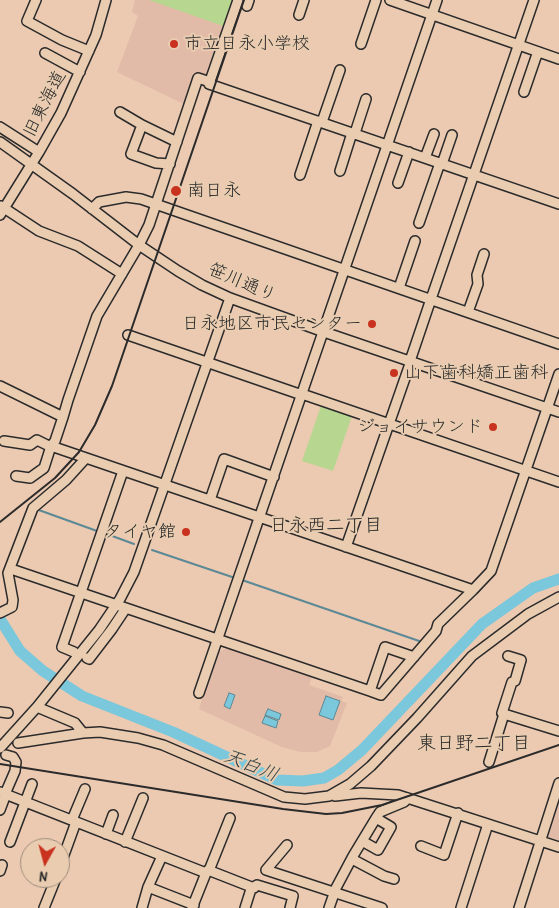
<!DOCTYPE html>
<meta charset="utf-8">
<style>
body{margin:0}
#map{position:relative;width:559px;height:908px;overflow:hidden;background:#ecc9b1;font-family:"Patrick Hand",sans-serif}
canvas{display:block}
.north{position:absolute;left:20px;top:838px;width:50px;height:50px;box-sizing:border-box;background:#eacdb1;border:1px solid #9e8c7b;border-radius:50%;rotate:187deg;font-size:14px;font-weight:700;line-height:20px;text-align:center;color:#2b2b2b}
.north::after{content:'';display:block;margin:auto;width:18px;height:22px;background:#c8321e;clip-path:polygon(50% 0,100% 100%,50% 72%,0 100%)}
</style>
<div id="map">
<canvas width="559" height="908"></canvas>
<div class="north">N</div>
</div>
<script>
const ctx = document.querySelector('canvas').getContext('2d');
ctx.lineJoin = 'round';
function paint(path, color) { ctx.fillStyle = color; ctx.fill(path, 'evenodd'); }
const shape = rows => new Path2D(rows.map(r => 'M' + r).join(''));
function strokePath(path, color, width, dash) { ctx.strokeStyle = color; ctx.lineWidth = width; ctx.lineCap = dash ? 'butt' : 'round'; ctx.setLineDash(dash || []); ctx.stroke(path); }
function write(font, color, halo, rows, align = 'center') {
  ctx.font = font + ' "Patrick Hand","Klee One",sans-serif'; ctx.lineWidth = 4; ctx.setLineDash([]); ctx.textBaseline = 'middle'; ctx.strokeStyle = halo; ctx.fillStyle = color; for (const [text, x, y, turn = 0] of rows) {
    ctx.save(); ctx.translate(x, y); ctx.rotate((+turn || 0) * Math.PI / 180); ctx.textAlign = isNaN(turn) ? turn : align; if (halo) ctx.strokeText(text, 0, 0); ctx.fillText(text, 0, 0); ctx.restore();
  }
}
paint(shape([
 [135,0,236,0,208,78,196,74,186,105,117,72,138,16,132,12],
 [230,647,312,676,309,685,343,697,341,701,347,703,330,746,317,752,301,752,282,747,199,709,216,653],
 [559,803,559,841,548,837]
]), '#e1baa8');
paint(shape([
 [149,0,233,0,223,26],
 [322,403,353,413,333,471,302,461]
]), '#b7d68f');
const water = shape([
 [229,693,235,695,230,709,224,706,229,693],
 [326,696,340,701,333,720,319,715,326,696],
 [268,709,281,714,279,720,265,715,268,709],
 [265,716,278,721,276,728,262,723,265,716]
]);
paint(water, '#7bc7db');
strokePath(water, '#5b8995', 1);
strokePath(shape([
 [36,509,97,531],
 [104,533,134,544],
 [152,550,235,578],
 [242,580,422,642]
]), '#5b8995', 2);
strokePath(shape([
 [0,619,20,651,43,671,82,696,173,732,277,780,303,781,324,778,338,770,362,750,482,624,533,588,559,579]
]), '#7bc7db', 11);
const minor = shape([
 [36,0,27,21,62,40,89,51],
 [238,0,209,84,559,204],
 [390,0,559,59],
 [247,6,249,0],
 [299,15,304,0],
 [361,44,376,0],
 [45,53,80,72],
 [524,92,536,57,539,52],
 [120,112,142,125,177,142],
 [322,122,340,70],
 [142,125,131,154,156,163,170,164],
 [0,127,39,152],
 [355,133,366,99],
 [0,142,73,194,139,245,178,271,202,285,230,298,324,332,559,412],
 [425,158,434,134],
 [442,164,452,135],
 [340,171,352,133],
 [300,175,318,121],
 [398,183,409,152],
 [1,206,39,231,78,246,122,274],
 [92,209,99,202,126,197,141,199,559,344],
 [0,215,39,152,61,113,96,35,106,0],
 [419,223,440,163],
 [399,288,415,241],
 [431,299,534,0],
 [468,312,478,284,477,275,484,254],
 [128,335,302,395],
 [410,361,431,299],
 [0,386,63,417],
 [302,394,559,482],
 [4,441,30,445,37,440,51,447],
 [51,446,473,590,491,571,559,374],
 [16,476,30,478,44,468,51,446,55,441,63,417,68,400,97,316,139,245,149,225,198,78,210,82],
 [210,500,224,459,274,477],
 [346,547,411,361],
 [11,569,370,691,385,647,414,657],
 [0,613,12,607,13,600,8,573,33,508,66,480,86,458],
 [74,652,62,647,123,471],
 [87,658,89,659,112,629,126,608],
 [370,691,381,695,436,631,438,624,473,590],
 [199,693,437,0],
 [37,707,75,723,83,733],
 [0,712,8,713],
 [504,714,559,731],
 [18,743,83,733,100,732,138,738,163,745,284,797,305,799,329,796,350,784,371,766,417,718,472,656,528,614,559,597],
 [0,748,37,707,99,630,120,599,134,572,230,298],
 [489,762,504,714,502,713,512,682,515,681,521,660,508,656],
 [0,792,206,873,192,908],
 [5,794,15,771,16,762,13,757,6,755],
 [335,796,361,793,398,795,559,847],
 [0,810,6,794],
 [376,818,380,812,404,802,408,798],
 [72,820,85,789],
 [106,834,113,815],
 [10,842,32,784],
 [125,842,143,798],
 [287,845,266,870,382,908],
 [421,846,444,855,458,813],
 [352,859,384,876,394,879],
 [60,866,76,822],
 [208,870,254,888],
 [0,871,2,865],
 [206,873,210,868,230,818],
 [148,887,194,905],
 [44,908,56,878],
 [142,908,148,887,162,856],
 [245,908,251,889,257,885,293,896,290,908],
 [329,908,336,888,353,856,376,818,391,827,378,850,362,841],
 [461,908,488,824],
 [519,908,559,783]
]);
strokePath(minor, '#2b2b2b', 12);
strokePath(minor, '#eacdb1', 9);
strokePath(shape([
 [0,522,55,478,79,452,95,425,112,386,244,0],
 [0,764,283,809,326,814,342,813,382,805,559,745]
]), '#2b2b2b', 2);
for (const [x, y, r, color] of [
 [174,44,5,"#c8321e"],
 [176,191,6,"#c8321e"],
 [372,324,5,"#c8321e"],
 [394,373,5,"#c8321e"],
 [493,427,5,"#c8321e"],
 [186,532,5,"#c8321e"]
]) { const dot = new Path2D(); dot.arc(x, y, r, 0, 2 * Math.PI); ctx.fillStyle = color; ctx.fill(dot); strokePath(dot, '#eacdb1', 2); }
write('18px', '#2b2b2b', '#eacdb1', [
 ["市立日永小学校",184,44],
 ["南日永",187,191],
 ["日永地区市民センター",362,324,"right"],
 ["山下歯科矯正歯科",404,373],
 ["ジョイサウンド",483,427,"right"],
 ["タイヤ館",176,532,"right"]
], 'left');
write('18px', '#2b2b2b', '#eacdb1', [
 ["旧東海道",45,104,-63],
 ["笹川通り",242,283,23]
]);
write('19px', '#2b2b2b', '#eacdb1', [
 ["日永西二丁目",326,526],
 ["東日野二丁目",474,744]
]);
write('italic 19px', '#374245', '#eacdb1', [
 ["天白川",251,766,22]
]);
</script>
